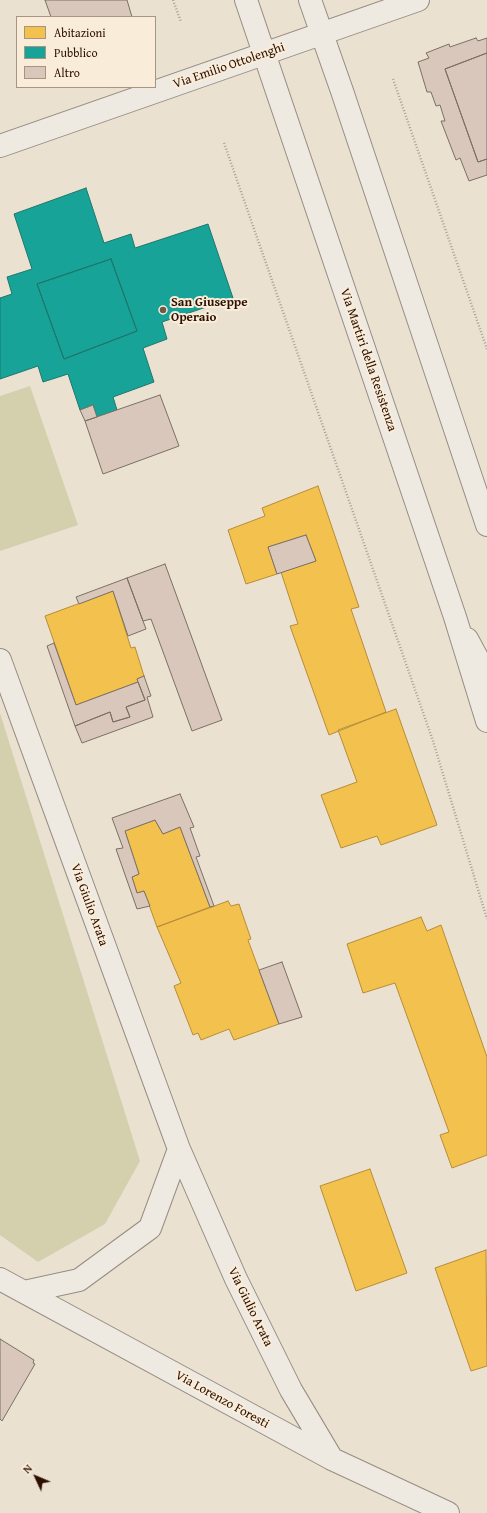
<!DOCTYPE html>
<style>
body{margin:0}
#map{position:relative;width:487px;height:1513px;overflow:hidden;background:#ebe1d1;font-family:"Gentium Book Plus",serif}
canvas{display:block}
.legend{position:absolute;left:16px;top:16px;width:140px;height:72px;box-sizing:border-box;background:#f9edda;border:1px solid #a79483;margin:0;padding:5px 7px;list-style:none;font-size:12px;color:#2d0f00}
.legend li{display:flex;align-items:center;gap:8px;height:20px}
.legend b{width:20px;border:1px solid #a79483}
.north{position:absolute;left:16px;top:1457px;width:40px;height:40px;-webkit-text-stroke:3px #f9edda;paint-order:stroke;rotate:314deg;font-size:11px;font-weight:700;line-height:16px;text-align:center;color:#2d0f00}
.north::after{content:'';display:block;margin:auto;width:14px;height:18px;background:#2d0f00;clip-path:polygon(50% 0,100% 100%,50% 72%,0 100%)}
</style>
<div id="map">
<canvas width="487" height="1513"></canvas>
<ul class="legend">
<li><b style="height:11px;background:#f2c14e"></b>Abitazioni</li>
<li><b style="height:11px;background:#17a398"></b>Pubblico</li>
<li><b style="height:11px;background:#d8c7ba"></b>Altro</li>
</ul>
<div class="north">N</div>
</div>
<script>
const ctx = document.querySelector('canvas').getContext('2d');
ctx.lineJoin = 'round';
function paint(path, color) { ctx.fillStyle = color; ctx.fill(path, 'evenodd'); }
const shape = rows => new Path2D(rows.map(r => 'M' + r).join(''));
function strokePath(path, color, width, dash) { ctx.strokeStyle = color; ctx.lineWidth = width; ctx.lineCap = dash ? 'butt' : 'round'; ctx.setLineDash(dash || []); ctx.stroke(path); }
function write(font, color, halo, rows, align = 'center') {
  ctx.font = font + ' "Gentium Book Plus",serif'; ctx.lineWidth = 4; ctx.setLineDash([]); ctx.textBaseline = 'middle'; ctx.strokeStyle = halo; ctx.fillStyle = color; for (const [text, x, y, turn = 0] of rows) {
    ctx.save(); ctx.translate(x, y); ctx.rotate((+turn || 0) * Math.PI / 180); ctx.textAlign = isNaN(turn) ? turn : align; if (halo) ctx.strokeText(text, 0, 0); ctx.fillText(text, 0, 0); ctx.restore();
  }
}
paint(shape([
 [30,386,78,525,0,551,0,396],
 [0,713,140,1161,105,1224,38,1262,0,1235]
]), '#d4d0ae');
const homes = shape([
 [318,486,359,607,351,609,386,712,329,735,290,626,298,624,281,572,316,561,306,535,268,547,277,574,246,584,228,530,265,516,262,508,318,486],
 [113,591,131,648,135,647,144,676,137,679,138,682,76,705,45,616,113,591],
 [396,709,437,825,381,845,377,836,341,848,321,795,357,782,338,730,396,709],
 [155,820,163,834,180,827,210,907,157,927,144,891,137,893,132,877,139,874,125,831,155,820],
 [228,901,231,906,239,904,251,939,248,940,279,1024,234,1040,229,1029,201,1040,198,1033,193,1035,174,986,181,983,157,927,228,901],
 [421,917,427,931,441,925,487,1057,487,1155,452,1168,440,1135,449,1132,395,983,363,993,347,944,421,917],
 [370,1169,407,1273,356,1291,320,1186,370,1169],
 [486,1250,487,1366,471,1371,435,1268,486,1250]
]);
paint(homes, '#f2c14e');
strokePath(homes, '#b78c37', 1);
const public = shape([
 [86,188,104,243,131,234,135,248,208,224,233,298,162,322,167,339,143,348,154,382,113,397,117,410,97,417,93,405,80,410,68,374,43,382,38,366,0,379,0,298,12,294,7,277,32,269,14,214,86,188],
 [111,259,137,331,64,359,37,284,111,259],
 [111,259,137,331,64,359,37,284,111,259]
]);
paint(public, '#17a398');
strokePath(public, '#1e776a', 1);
const building = shape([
 [45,0,127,0,132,17,51,17,45,0],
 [476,38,478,41,487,38,487,53,445,69,478,162,487,159,487,175,469,181,460,158,456,160,441,121,445,121,440,105,436,106,431,92,427,92,418,62,429,58,426,53,449,44,450,47,476,38],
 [487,53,487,159,478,162,445,69,487,53],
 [160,395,179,446,103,474,85,421,160,395],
 [93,405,97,417,85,421,80,410,93,405],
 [306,535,316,561,277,574,268,547,306,535],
 [165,564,222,720,192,731,151,619,143,621,127,578,165,564],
 [127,578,146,629,128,636,113,591,79,604,76,597,127,578],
 [54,643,76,705,138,682,145,700,126,707,130,717,113,722,110,712,75,726,47,646,54,643],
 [144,676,151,696,147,697,153,717,82,743,75,726,110,712,113,722,130,717,126,707,145,700,137,679,144,676],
 [180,794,194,827,190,828,200,856,196,857,214,906,210,907,180,827,163,834,155,820,125,831,139,874,132,877,137,893,144,891,150,906,137,909,116,849,123,848,112,818,180,794],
 [282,962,302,1017,279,1024,259,970,282,962],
 [0,1339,34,1360,33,1363,35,1364,2,1421,0,1419,0,1339]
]);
paint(building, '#d8c7ba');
strokePath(building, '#7a7066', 1);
const minor = shape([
 [0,146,418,0],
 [467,639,487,676],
 [0,660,179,1149,236,1279,291,1390,332,1459],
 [0,1279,332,1459,448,1513],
 [24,1292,79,1280,150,1228,179,1149]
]);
const tertiary = shape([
 [246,0,455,617,487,721],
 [310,0,342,91,487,525]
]);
strokePath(minor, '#968c82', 24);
strokePath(tertiary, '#968c82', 24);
strokePath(shape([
 [173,0,181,22],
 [393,79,487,349],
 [224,143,433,741,487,919]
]), '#a7a099', 2.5, [1, 2]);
strokePath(minor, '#eeeae1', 22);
strokePath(tertiary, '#eeeae1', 22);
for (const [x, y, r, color] of [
 [163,310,4,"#705849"]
]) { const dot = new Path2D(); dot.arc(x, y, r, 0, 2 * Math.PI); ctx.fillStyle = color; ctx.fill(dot); strokePath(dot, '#f9edda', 1.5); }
write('13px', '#2d0f00', '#f9edda', [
 ["Via Emilio Ottolenghi",229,66,-19],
 ["Via Martiri della Resistenza",368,360,71],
 ["Via Giulio Arata",89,905,70],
 ["Via Giulio Arata",250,1307,64],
 ["Via Lorenzo Foresti",222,1400,29]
]);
write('bold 13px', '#2d0f00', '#f9edda', [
 ["San Giuseppe",171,303],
 ["Operaio",171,318]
], 'left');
</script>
